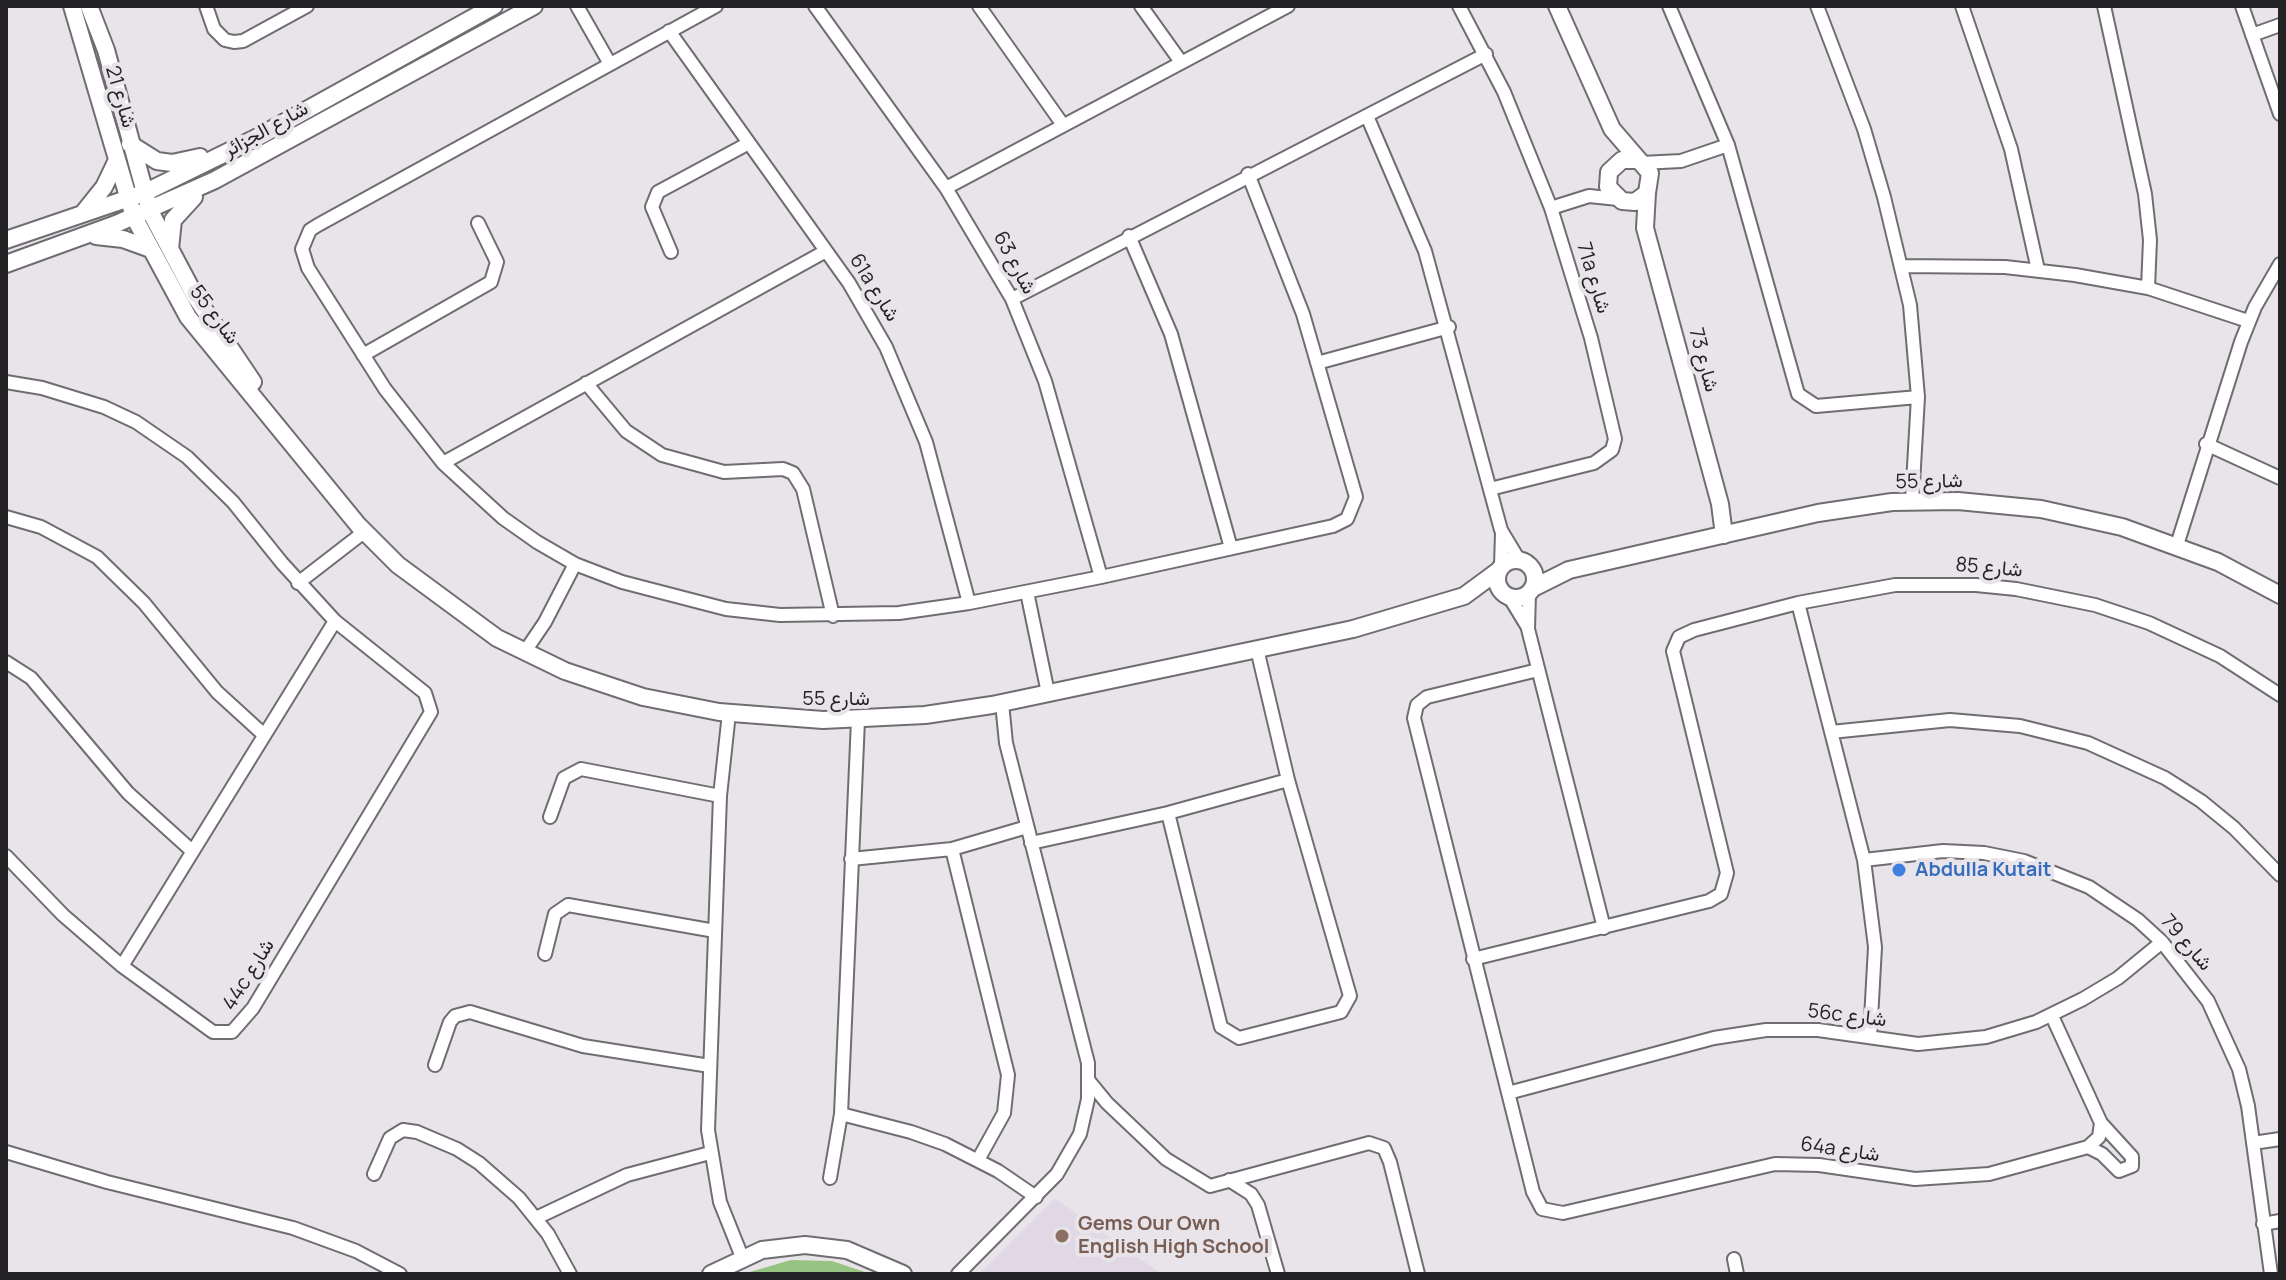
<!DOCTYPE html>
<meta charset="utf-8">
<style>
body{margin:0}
#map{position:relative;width:2286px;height:1280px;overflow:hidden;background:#e8e4e9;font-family:Manrope,sans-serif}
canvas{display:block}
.frame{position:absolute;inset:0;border:8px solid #242325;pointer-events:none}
</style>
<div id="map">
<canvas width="2286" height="1280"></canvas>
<div class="frame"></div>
</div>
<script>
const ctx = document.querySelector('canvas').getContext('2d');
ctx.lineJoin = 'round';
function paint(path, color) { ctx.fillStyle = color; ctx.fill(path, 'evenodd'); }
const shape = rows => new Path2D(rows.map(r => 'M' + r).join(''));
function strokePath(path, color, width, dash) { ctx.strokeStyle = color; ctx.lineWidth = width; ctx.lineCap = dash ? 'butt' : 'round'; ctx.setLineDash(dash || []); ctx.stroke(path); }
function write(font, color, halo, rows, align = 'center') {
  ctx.font = font + ' Manrope,Vazirmatn,sans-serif'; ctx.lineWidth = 8; ctx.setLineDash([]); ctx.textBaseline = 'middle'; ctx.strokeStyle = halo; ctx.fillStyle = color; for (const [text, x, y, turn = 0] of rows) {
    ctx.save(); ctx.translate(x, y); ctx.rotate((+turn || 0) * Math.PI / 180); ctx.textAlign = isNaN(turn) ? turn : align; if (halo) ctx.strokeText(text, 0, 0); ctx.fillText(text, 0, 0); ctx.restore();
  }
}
paint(shape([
 [1055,1198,1161,1274,979,1274]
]), '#e0d8e4');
paint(shape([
 [791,1260,832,1261,871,1274,743,1274]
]), '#97c383');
const street = shape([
 [206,6,214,29,225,40,234,42,243,41,307,6],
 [577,6,610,64],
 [716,6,318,225,310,230,302,249,308,268,385,389,443,463,503,518,537,542,575,564,622,582,726,609,780,615,899,613,969,603,1101,577,1333,526,1347,519,1356,497,1303,314,1248,174],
 [815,6,946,188,1012,299,1045,381,1101,577],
 [979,6,1063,125],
 [1141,6,1181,62],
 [1459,6,1504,92,1551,208,1591,338,1615,439,1612,450,1594,463,1490,489],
 [1669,6,1728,145,1798,394,1816,406,1918,397],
 [1817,6,1864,129,1884,197,1910,305,1918,397,1912,501],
 [1962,6,2011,149,2038,270],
 [2104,6,2145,194,2150,240,2148,288],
 [2242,6,2280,114],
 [669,31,849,283,886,347,926,442,969,603],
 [2252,35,2280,25],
 [1367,116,1425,251,1501,530,1519,560],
 [1641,163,1681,161,1728,145],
 [946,188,1288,6],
 [1551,208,1589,196,1618,199],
 [1129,236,1171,334,1231,548],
 [671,252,652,207,658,192,749,143],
 [1902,266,2005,267,2075,275,2148,288,2248,321],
 [1012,299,1486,54],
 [363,355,491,282,497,262,478,223],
 [1317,363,1449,327],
 [6,382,42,388,104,407,136,422,187,457,233,502,282,563,335,621,425,693,431,712,253,1008,232,1032,213,1032,122,966,63,915,6,856],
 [586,383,626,431,662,455,724,472,783,469,793,473,803,489,833,616],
 [2206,444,2280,478],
 [443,463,826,251],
 [6,517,41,527,97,557,144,603,217,692,263,734],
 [2177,545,2241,342,2255,307,2280,264],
 [1501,566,1502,533],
 [298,583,364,532],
 [1027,592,1048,693],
 [1529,593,1528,629,1604,928],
 [1510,598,1527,626],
 [1798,603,1864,860,1875,947,1870,1037],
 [524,653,545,622,575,564],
 [6,662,31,678,128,793,191,850],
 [1538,670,1427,697,1417,705,1414,718,1533,1192,1542,1209,1563,1213,1775,1164,1819,1165,1915,1179,1989,1174,2088,1147,2099,1137,2101,1123],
 [729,713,720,796,708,1130,720,1202,742,1257],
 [1831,732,1950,720,2020,726,2088,743,2165,778,2201,801,2234,828,2280,875],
 [1168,813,1221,1027,1239,1038,1341,1012,1350,996,1288,780,1257,649],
 [550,817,564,778,581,769,720,796],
 [1031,843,1168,813,1288,780],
 [952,849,1008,1075,1004,1113,978,1160],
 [851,859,952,849,1027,827],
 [1864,860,1943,851,1984,853,2024,861,2089,887,2138,920,2162,942,2208,1001,2239,1069,2248,1106,2271,1274],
 [545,954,555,914,568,905,715,931],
 [1473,959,1709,901,1721,894,1727,873,1673,651,1679,637,1694,630,1798,603,1895,585,1976,585,2016,589,2095,605,2149,623,2220,656,2280,695],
 [122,966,335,621],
 [2052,1016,2101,1123,2132,1157,2132,1166,2119,1171,2102,1154,2088,1147],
 [435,1065,450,1022,455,1016,470,1012,583,1046,710,1066],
 [1089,1081,1107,1103,1166,1159,1210,1186,1369,1143,1384,1148,1390,1162,1418,1274],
 [1508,1093,1714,1038,1766,1030,1818,1030,1918,1044,1986,1037,2036,1022,2083,999,2118,978,2162,942],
 [841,1114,911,1132,945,1144,998,1171,1036,1197],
 [2253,1143,2280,1139],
 [6,1152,107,1182,293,1228,356,1251,400,1274],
 [374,1174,390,1138,403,1130,417,1132,457,1149,479,1163,519,1198,548,1234,570,1274],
 [830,1178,841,1114,858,720],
 [1229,1180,1251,1194,1258,1205,1278,1274],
 [536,1218,627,1175,710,1153],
 [2263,1224,2280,1221],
 [1734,1259,1737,1274],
 [958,1274,1057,1174,1080,1134,1088,1099,1088,1063,1006,743,1002,703]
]);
const secondary = shape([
 [72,6,134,217,188,317,358,525,398,565,497,638,565,671,643,697,719,712,823,720,925,715,992,705,1353,629,1464,596,1498,571],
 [89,6,106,50,150,211,195,296,253,382],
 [1557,6,1612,129,1650,173,1647,193,1635,202,1622,201,1608,187,1609,172,1622,160,1636,160],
 [130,144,157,161,172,163,200,157],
 [1647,193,1645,228,1720,504,1724,535],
 [84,212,104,187,117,160],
 [96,236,123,239,148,248],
 [6,240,144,193,256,138,494,6],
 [170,249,173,220,194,197],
 [6,264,116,224,215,180,534,6],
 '1497 579a19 19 0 1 1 38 0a19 19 0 1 1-38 0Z',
 [1533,588,1569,570,1818,513,1892,502,1958,501,2041,509,2122,527,2218,562,2280,595],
 [711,1274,762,1250,805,1245,847,1250,903,1274]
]);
strokePath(street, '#706d72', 16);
strokePath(secondary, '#706d72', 20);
strokePath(street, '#fff', 12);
strokePath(secondary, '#fff', 16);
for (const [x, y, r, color] of [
 [1899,870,8,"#3f7fe0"],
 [1062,1236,8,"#8d6e63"]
]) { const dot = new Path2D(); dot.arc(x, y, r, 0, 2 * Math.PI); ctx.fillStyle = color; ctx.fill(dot); strokePath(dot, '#e8e4e9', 3); }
write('20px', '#242325', '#e8e4e9', [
 ["شارع 21",120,97,74],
 ["شارع الجزائر",266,130,-29],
 ["شارع 63",1014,263,62],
 ["71a شارع",1593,278,73],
 ["61a شارع",874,288,58],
 ["شارع 55",214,315,53],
 ["شارع 73",1703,360,75],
 ["شارع 55",1929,482,-1],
 ["شارع 85",1989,568,5],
 ["شارع 55",836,699],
 ["شارع 79",2186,943,49],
 ["44c شارع",249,975,-58],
 ["56c شارع",1847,1016,7],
 ["64a شارع",1840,1150,8]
]);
write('bold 20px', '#366cbe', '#e8e4e9', [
 ["Abdulla Kutait",1915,870]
], 'left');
write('bold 20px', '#785e54', '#e8e4e9', [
 ["Gems Our Own",1078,1224],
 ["English High School",1078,1247]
], 'left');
</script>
